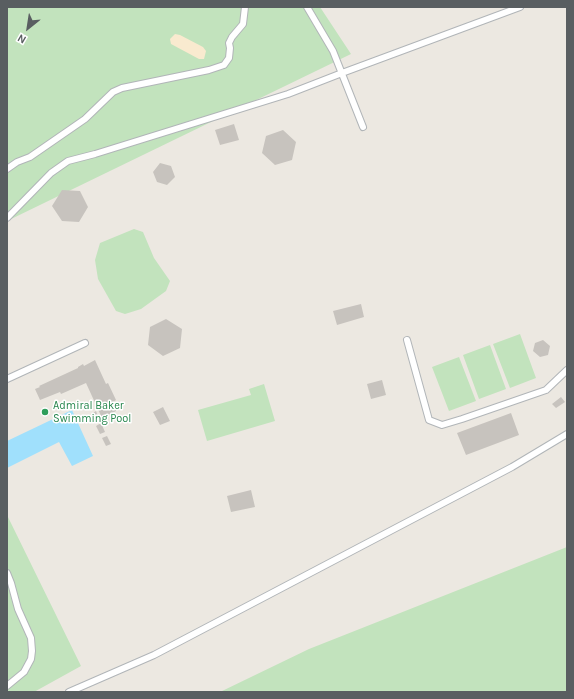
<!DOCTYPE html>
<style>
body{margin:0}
#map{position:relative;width:574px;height:699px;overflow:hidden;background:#ece8e1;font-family:Karla,sans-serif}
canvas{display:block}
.frame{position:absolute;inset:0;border:8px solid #595e61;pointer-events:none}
.north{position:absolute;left:8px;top:8px;width:40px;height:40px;-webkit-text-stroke:3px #fff;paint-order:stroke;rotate:210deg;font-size:11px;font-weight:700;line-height:16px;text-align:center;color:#595e61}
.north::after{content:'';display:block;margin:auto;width:14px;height:18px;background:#595e61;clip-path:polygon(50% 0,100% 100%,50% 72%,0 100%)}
</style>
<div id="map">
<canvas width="574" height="699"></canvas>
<div class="frame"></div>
<div class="north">N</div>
</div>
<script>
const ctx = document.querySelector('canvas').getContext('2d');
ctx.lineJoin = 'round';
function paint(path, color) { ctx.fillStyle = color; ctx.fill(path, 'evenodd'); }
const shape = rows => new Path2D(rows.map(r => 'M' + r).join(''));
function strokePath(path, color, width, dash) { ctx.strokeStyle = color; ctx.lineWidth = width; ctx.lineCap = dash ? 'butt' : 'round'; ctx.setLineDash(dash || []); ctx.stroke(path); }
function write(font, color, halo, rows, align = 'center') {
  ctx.font = font + ' Karla,sans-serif'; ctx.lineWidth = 3; ctx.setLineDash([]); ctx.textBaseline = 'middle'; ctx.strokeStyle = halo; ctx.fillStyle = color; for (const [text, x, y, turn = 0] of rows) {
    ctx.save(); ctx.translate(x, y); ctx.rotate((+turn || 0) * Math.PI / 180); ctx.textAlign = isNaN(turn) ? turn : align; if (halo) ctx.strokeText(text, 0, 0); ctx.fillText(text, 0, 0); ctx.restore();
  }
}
paint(shape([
 [7,7,320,7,351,54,7,221],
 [134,229,143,232,154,258,170,281,166,291,141,309,125,314,116,311,98,279,95,260,100,243],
 [520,334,536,378,510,388,493,344],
 [490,345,506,389,479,399,463,355],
 [459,357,476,401,449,411,432,367],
 [264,384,275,421,207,441,198,410,251,395,249,389],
 [7,515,81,666,34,692,7,692],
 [567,547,567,692,220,692,309,649]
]), '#c2e3bd');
paint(shape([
 [175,34,180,35,203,47,206,51,204,59,199,59,171,44,170,39]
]), '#f9eacf');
paint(shape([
 [72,410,93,456,72,466,59,442,7,468,7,441]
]), '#a0e0fc');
paint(shape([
 [234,124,239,140,220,145,215,130],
 [283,130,296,142,292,160,275,165,262,153,266,136],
 [160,163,171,166,175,177,167,185,157,182,153,172],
 [62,190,80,191,88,207,79,222,62,221,52,206],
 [361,304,364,317,337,325,333,311],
 [166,319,182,329,180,348,163,356,148,345,150,327],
 [543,340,550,346,548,355,540,357,533,351,535,343],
 [95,360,106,384,108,383,116,400,112,403,116,411,102,418,86,383,61,394,60,392,40,400,35,389,40,387,39,386,78,368,78,367,83,364,84,366],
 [382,380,386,395,371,399,367,384],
 [561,397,565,402,556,408,552,404],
 [163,407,170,421,160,425,153,412],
 [96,411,99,419,94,422,91,414],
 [511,413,519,435,466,455,457,433],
 [101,423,105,432,100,434,96,426],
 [107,436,111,444,106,446,102,438],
 [251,490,255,507,231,512,227,496]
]), '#c7c3be');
const service = shape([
 [307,7,333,51,363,127],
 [7,169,17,162,30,157,85,119,113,92,122,88,209,70,224,65,229,58,230,48,229,43,232,37,243,24,245,7],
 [7,218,51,173,68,161,95,154,288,94,342,73,520,7],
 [407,340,429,420,442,425,462,419,546,390,567,370],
 [7,379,85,343],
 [7,573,11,583,18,609,31,638,32,651,31,659,24,672,7,686],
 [69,692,154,655,512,467,567,434]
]);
strokePath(service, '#b1b5b8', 8);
strokePath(service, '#fff', 6);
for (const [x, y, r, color] of [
 [45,412,4,"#2e9e5b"]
]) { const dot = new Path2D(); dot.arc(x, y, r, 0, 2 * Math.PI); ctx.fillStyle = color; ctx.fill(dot); strokePath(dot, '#fff', 1.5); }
write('11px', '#27864d', '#fff', [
 ["Admiral Baker",53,406],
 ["Swimming Pool",53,419]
], 'left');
</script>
